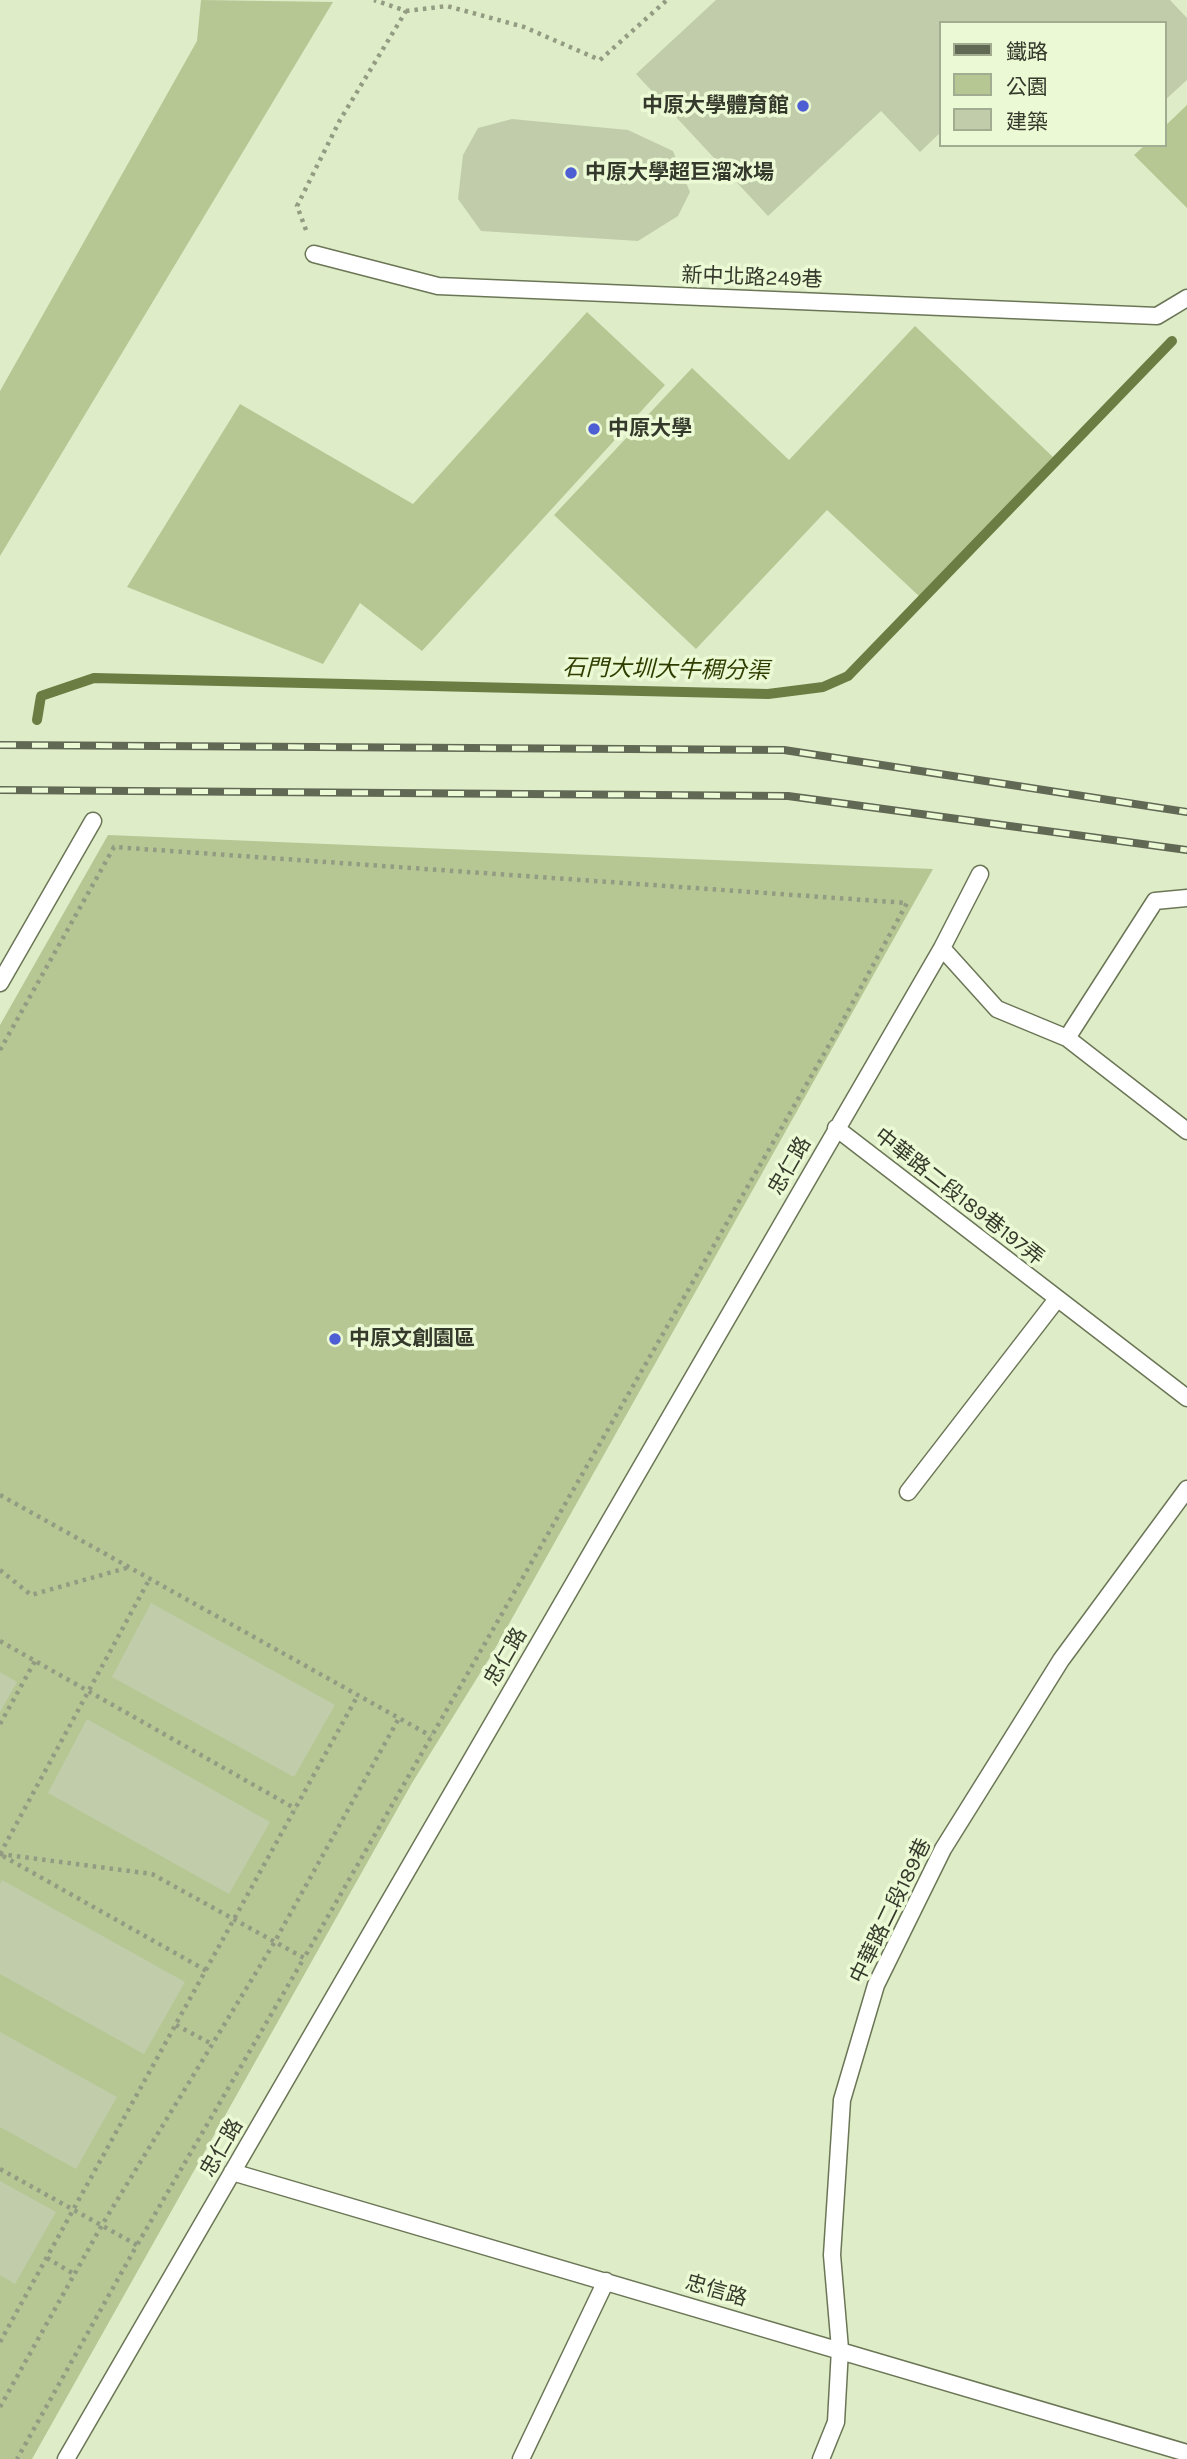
<!DOCTYPE html>
<meta charset="utf-8">
<style>
body{margin:0}
#map{position:relative;width:1187px;height:2459px;overflow:hidden;background:#dfecc8;font-family:Karla,"Noto Sans TC",sans-serif}
canvas{display:block}
.legend{position:absolute;left:939px;top:21px;width:228px;height:126px;box-sizing:border-box;background:#ecf9d5;border:2px solid #a2ac91;margin:0;padding:9px 12px;list-style:none;font-size:21px;color:#34392b}
.legend li{display:flex;align-items:center;gap:14px;height:35px}
.legend b{width:35px;border:2px solid #a2ac91}
</style>
<div id="map">
<canvas width="1187" height="2459"></canvas>
<ul class="legend">
<li><b style="height:9px;background:#616854"></b>鐵路</li>
<li><b style="height:19px;background:#b6c794"></b>公園</li>
<li><b style="height:19px;background:#c1cdaa"></b>建築</li>
</ul>
</div>
<script>
const g = document.querySelector('canvas').getContext('2d');
g.lineJoin = 'round';
function fillPath(path, color) {
  g.fillStyle = color;
  g.fill(path, 'evenodd');
}
function stroke(path, color, width, dash) {
  g.strokeStyle = color;
  g.lineWidth = width;
  g.lineCap = dash ? 'butt' : 'round';
  g.setLineDash(dash || []);
  g.stroke(path);
}
function drawText(font, color, halo, rows, align = 'center') {
  g.font = font + ' Karla,"Noto Sans TC",sans-serif';
  g.lineWidth = 7;
  g.setLineDash([]);
  g.textBaseline = 'middle';
  g.strokeStyle = halo;
  g.fillStyle = color;
  for (const [text, x, y, turn = 0] of rows) {
    g.save();
    g.translate(x, y);
    g.rotate((+turn || 0) * Math.PI / 180);
    g.textAlign = isNaN(turn) ? turn : align;
    if (halo) g.strokeText(text, 0, 0);
    g.fillText(text, 0, 0);
    g.restore();
  }
}
const green = new Path2D(`
 M201,0l132,2 -333,554v-165l197,-350z
 M1187,105v103l-53,-53 11,-10h19v-18z
 M587,312l78,73 -243,266 -62,-48 -37,61 -196,-77 113,-183 173,100z
 M915,326l138,131 -133,140 -93,-87 -131,139 -142,-134 138,-147 97,92z
 M108,835l825,34 -441,785 -80,129 -380,676h-32v-1434z`);
const stream = new Path2D(`
 M37,720l4,-24 53,-18 674,16 55,-7 25,-11 324,-335`);
const building = new Path2D(`
 M716,0h454l17,18v62l-23,21v-78h-224v110l-20,19 -39,-41 -113,105 -132,-142z
 M512,119l116,11 45,21 17,41 -12,24 -40,25 -157,-10 -23,-32 5,-44 15,-27z
 M151,1603l184,102 -41,72 -182,-100z
 M0,1672l17,10 -17,30z
 M87,1719l183,103 -41,72 -181,-101z
 M2,1880l183,102 -41,72 -144,-80v-90z
 M0,2032l117,65 -41,72 -76,-42z
 M0,2181l56,31 -41,72 -15,-9z`);
const path = new Path2D(`
 M406,11l41,-5 77,21 76,33 67,-60
 M306,230l-9,-24 43,-86 66,-109 -32,-11
 M0,1050l114,-203 793,56 -71,130 -532,925
 M0,1495l431,241
 M0,1570l31,25 99,-28
 M0,1641l296,168
 M0,1724l35,-63
 M0,1854l152,20 152,84 -167,287
 M0,1854l150,-276
 M3,1856l204,115
 M176,2025l36,19
 M0,2169l137,76 -120,214
 M47,2258l27,16
 M0,2342l358,-647
 M0,2407l102,-182 172,-282 125,-225`);
const service = new Path2D(`
 M314,254l124,32 719,30 30,-18
 M942,948l55,61 70,29 120,93
 M0,983l93,-162
 M1067,1038l88,-137 32,-3
 M836,1128l351,270
 M908,1492l149,-193
 M232,2172l955,281
 M66,2459l876,-1511 38,-74
 M521,2459l85,-178
 M821,2459l15,-37 4,-73 -8,-94 10,-155 34,-115 67,-136 118,-189 126,-171`);
const rail = new Path2D(`
 M0,745l784,5 403,62
 M0,790l788,6 399,54`);
const markers = [
 [803,106,7,"#4e5ed3"],
 [571,173,7,"#4e5ed3"],
 [594,429,7,"#4e5ed3"],
 [335,1339,7,"#4e5ed3"]
];
const poiNames = [
 ["中原大學體育館",789,106,"right"],
 ["中原大學超巨溜冰場",585,173],
 ["中原大學",608,429],
 ["中原文創園區",349,1339]
];
const streetNames = [
 ["新中北路249巷",752,278,2],
 ["忠仁路",790,1166,-60],
 ["中華路二段189巷197弄",959,1197,38],
 ["忠仁路",506,1657,-60],
 ["中華路二段189巷",891,1911,-64],
 ["忠仁路",222,2148,-60],
 ["忠信路",716,2291,16]
];
const waterNames = [
 ["石門大圳大牛稠分渠",666,670,1]
];
fillPath(green, '#b6c794');
stroke(stream, '#6b7d43', 10);
fillPath(building, '#c1cdaa');
stroke(service, '#6b7656', 19);
stroke(path, '#939c82', 4.5, [3.5, 5]);
stroke(service, '#fff', 16);
stroke(rail, '#616854', 8);
stroke(rail, '#ecf9d5', 5, [16]);
for (const [x, y, r, color] of markers) {
  const dot = new Path2D();
  dot.arc(x, y, r, 0, 2 * Math.PI);
  g.fillStyle = color;
  g.fill(dot);
  stroke(dot, '#ecf9d5', 2.5);
}
drawText('bold 21px', '#34392b', '#ecf9d5', poiNames, 'left');
drawText('21px', '#34392b', '#ecf9d5', streetNames);
drawText('italic 23px', '#2f3d00', '#ecf9d5', waterNames);
</script>
